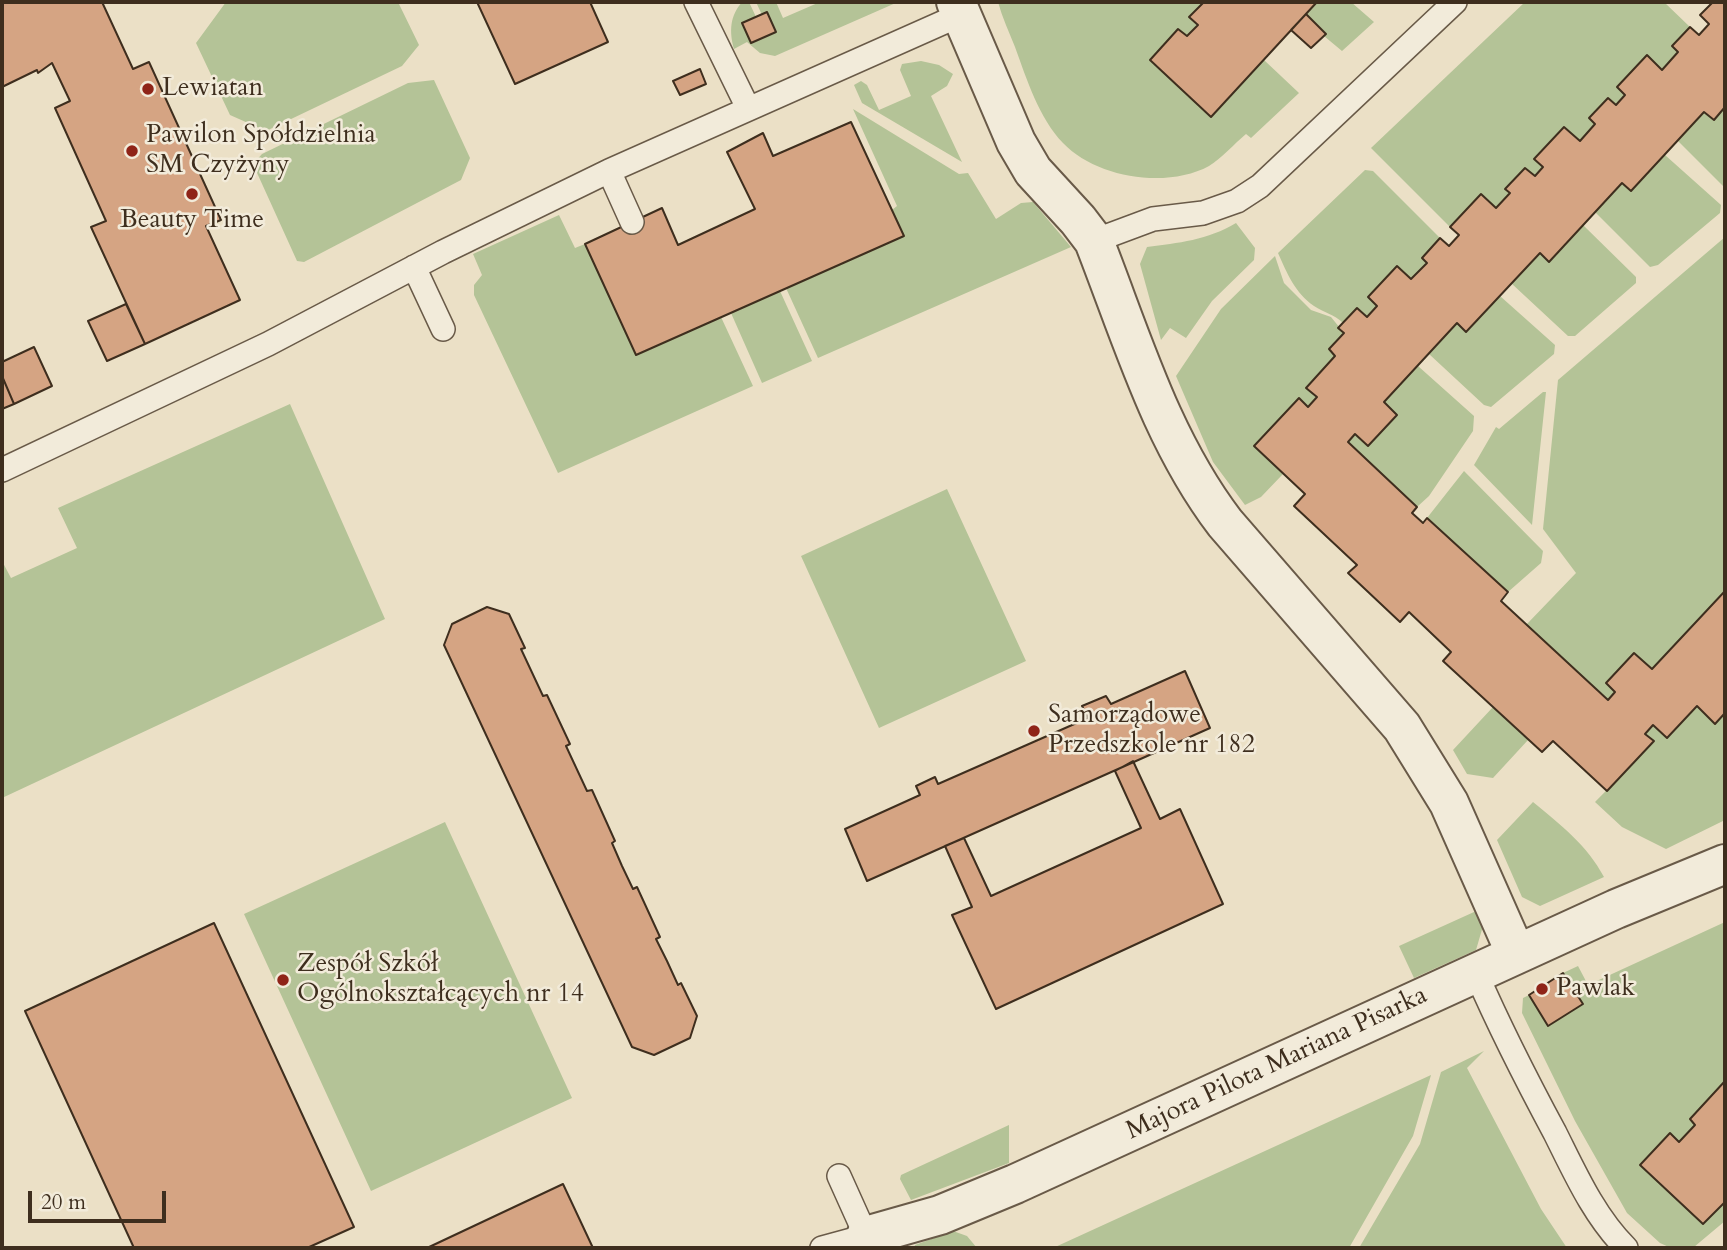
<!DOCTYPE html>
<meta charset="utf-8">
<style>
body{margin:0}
#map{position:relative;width:1727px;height:1250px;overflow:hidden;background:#ebe0c6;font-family:Cardo,serif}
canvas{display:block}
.frame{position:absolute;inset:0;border:4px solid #3e2e1e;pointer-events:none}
.scale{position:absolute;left:28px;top:1191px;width:138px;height:32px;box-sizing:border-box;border:4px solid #3e2e1e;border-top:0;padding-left:9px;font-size:21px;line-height:24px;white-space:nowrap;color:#3e2e1e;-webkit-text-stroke:5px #f2ebda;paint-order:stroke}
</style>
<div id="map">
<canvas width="1727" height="1250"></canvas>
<div class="frame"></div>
<div class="scale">20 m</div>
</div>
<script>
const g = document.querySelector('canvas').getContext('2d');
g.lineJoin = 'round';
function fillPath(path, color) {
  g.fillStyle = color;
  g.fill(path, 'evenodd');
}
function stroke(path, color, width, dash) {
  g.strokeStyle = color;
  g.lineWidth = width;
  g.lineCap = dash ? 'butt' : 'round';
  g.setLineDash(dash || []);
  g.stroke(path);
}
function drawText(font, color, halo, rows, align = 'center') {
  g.font = font + ' Cardo,serif';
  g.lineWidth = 5;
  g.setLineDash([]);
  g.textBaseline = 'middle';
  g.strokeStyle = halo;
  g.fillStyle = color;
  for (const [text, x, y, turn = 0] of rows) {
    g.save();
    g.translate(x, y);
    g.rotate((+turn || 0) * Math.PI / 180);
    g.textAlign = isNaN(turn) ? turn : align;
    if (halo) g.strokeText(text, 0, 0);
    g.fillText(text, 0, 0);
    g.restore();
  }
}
const green = new Path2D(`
 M226,2h172l21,43 -17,21 -136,65 -36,-16 -34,-72z
 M742,2h7l7,15 -13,6 8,19 25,-10 -9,-20 -5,3 -6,-13h20l7,16 37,-16h78l-123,54 -15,-3 -13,-11 -13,7c-5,-18 -4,-33 8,-47z
 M998,2h206l-14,15 8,8 -11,11 -9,-7 -28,31 61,57 53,-57 35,33 -48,45 -5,-4c-12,10 -24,24 -37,32 -42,23 -113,12 -146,-23 -24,-25 -36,-63 -48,-96 -6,-15 -13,-30 -17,-45z
 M1317,2h34l23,20 -32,29 -18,-15 2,-3 -20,-19z
 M1525,2h139l26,25 -17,19 5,6 -16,18 -16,-14 -29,31 8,8 -9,10 -9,-6 -18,19 6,6 -15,17 -17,-14 -29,31 9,9 -8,9 -11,-8 -18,20 4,5 -14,15 -15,-14 -31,33 -79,-79z
 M921,61l18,4 14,9 -6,12 -16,10 31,66 -100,-59 -8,-18 7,-4 6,4 12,25 32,-14 -11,-26 2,-6z
 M434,80l36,78 -9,22 -157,82 -7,-1 -44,-97 9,-10 146,-71z
 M1725,107v81l-47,-47 26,-29 10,8z
 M853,109l106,65 9,-1 28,46 25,-16 12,-1 38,45 -253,111 -32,-70 118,-52 -12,-26 5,-4z
 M1665,155l56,50 -1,8 -62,52 -8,2 -55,-55 27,-29 9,8z
 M1365,170l8,1 67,67 -18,20 5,5 -16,16 -14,-13 -20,40 -10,11 -10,-9 -14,15c-9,-9 -19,-10 -29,-17 -19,-13 -27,-33 -36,-53z
 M559,215l16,33 10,-4 51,110 85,-37 32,69 -195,87 -84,-178v-10l8,-10 -9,-21z
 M1236,223l19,25 -1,12 -42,41 -26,37 -16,-10 -9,12 -21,-76 7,-17c31,-4 61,-7 89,-24z
 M1583,225l53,52v6l-61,53h-7l-57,-53 29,-30 9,9z
 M1725,237v354l-73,78 -18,-16 -28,30 9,9 -7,8 -82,-75 50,-52 -33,-44 15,-149z
 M1275,256l9,27 27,27 20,7 13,16 -15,16 6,7 -29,31 11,10 -9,10 -9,-9 -45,48 29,28 -22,23 -16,8 -32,-43 -37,-86 45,-67z
 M780,291l32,70 -50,22 -31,-70z
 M1500,296l55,49 -1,9 -63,53 -7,-2 -55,-51 28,-31 10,9z
 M1418,366l56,50 -1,15 -44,65 -12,11 -69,-65 7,-8 13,12 29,-31 -13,-13z
 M1543,392h3l-14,133 -58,-60 22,-38 3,2z
 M290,404l95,215 -383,179v-237l9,17 66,-30 -19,-40z
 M1464,471l79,80 -2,12 -33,29 -81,-74z
 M947,489l79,172 -147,67 -78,-172z
 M1697,706l18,17 10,-10v107l-59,29 -44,-22 -27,-25 59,-60 -9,-8 8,-9 14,13z
 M1493,707l35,33 -35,38 -26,-4 -14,-24z
 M1533,802c28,23 54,43 71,75l-64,29 -18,-9 -25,-57z
 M445,822l127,276 -201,93 -127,-277z
 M1474,912l7,2 2,12 -7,24 -62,28 -15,-32z
 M1725,922v159l-35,38 5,6 -16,17 -9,-9 -30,32 63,59 22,-22v19l-31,26 -23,1 -11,-5 -33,-30 -52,-92 -53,-108 1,-15 6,-3 19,31 35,-22 -20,-31 15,-7 10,19z
 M1484,1051l-17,17 74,141 26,39h-208l61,-104 21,-72z
 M1431,1075l-18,61 -64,112h-296z
 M1009,1125v38l-98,37 -11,-21 1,-4z
 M953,1231l14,5 10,12h-63l1,-3z`);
const building = new Path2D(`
 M2,2h100l31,67 16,-7 72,158 -15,6 34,74 -95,44 -54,-117 15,-6 -51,-113 15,-7 -18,-38 -14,10 -1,-3 -35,17z
 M477,2h113l18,40 -93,42z
 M1204,2h113l-106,115 -61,-57 28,-31 9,7 11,-11 -9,-8z
 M1713,2h12v105l-11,13 -10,-8 -73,79 -9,-8 -73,79 -9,-9 -74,79 -9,-9 -73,79 13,13 -29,31 -13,-12 -7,8 69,65 -5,6 11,10 4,-5 81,74 -7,9 107,99 7,-8 -9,-9 28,-30 18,16 73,-78v122l-10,11 -18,-18 -30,32 -14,-13 -8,9 9,7 -47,50 -54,-50 -11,11 -99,-91 8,-9 -42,-40 -9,10 -52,-49 9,-8 -63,-59 11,-12 -51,-48 45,-48 9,9 9,-10 -11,-9 29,-32 -6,-7 15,-16 -6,-5 19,-20 10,9 10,-11 -9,-9 29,-31 14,13 16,-16 -5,-5 18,-20 9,8 10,-11 -9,-8 31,-33 15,14 14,-15 -5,-4 20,-21 10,8 8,-9 -9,-8 30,-32 16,14 15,-17 -6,-6 19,-20 8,7 9,-10 -8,-8 30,-32 15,15 16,-18 -6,-6 18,-19 9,8 10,-11 -9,-9z
 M767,12l9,20 -25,11 -9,-20z
 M1306,14l20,20 -15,14 -20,-18z
 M700,69l6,15 -26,11 -7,-14z
 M851,122l53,114 -268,119 -51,-111 77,-36 16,37 77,-36 -28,-57 36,-19 10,23z
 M126,304l19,40 -38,17 -19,-40z
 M34,347l18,39 -38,18 -12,-28v-14z
 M2,376l12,28 -12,5z
 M487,607l22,7 16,34 -4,1 22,47 4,-1 23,49 -4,2 21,45 5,-1 23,51 -3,2 10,23 11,23 4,-2 23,50 -4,2 11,22 11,24 3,-2 16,33 -7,22 -36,17 -22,-8 -188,-402 8,-21z
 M1185,671l25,57 -343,153 -22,-52 75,-34 -4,-9 19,-9 3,7 150,-66 -6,-12 24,-10 5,8z
 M1133,761l27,58 20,-10 43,95 -227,105 -44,-94 20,-8 -27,-61 19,-8 27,58 150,-68 -26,-57z
 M214,923l140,304 -47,21h-173l-109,-237z
 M1563,973l20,31 -35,22 -19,-31z
 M1725,1081v121l-22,22 -63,-59 30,-32 9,9 16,-17 -5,-6z
 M563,1184l30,64h-166z`);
const service = new Path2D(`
 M696,2l52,106
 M609,171l23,51
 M1094,241l59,-22 50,-6 34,-12 23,-15 195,-184
 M414,267l29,62
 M2,470l266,-126 175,-92 166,-81 351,-156
 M1476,973c24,55 51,108 79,160 20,40 39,83 71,115
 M822,1248l44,-12 -27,-60`);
const minor = new Path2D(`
 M956,2l60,140 17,29 45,49 16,21c38,97 67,198 131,282l177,204 47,76 67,151
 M866,1236l74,-21 75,-31 601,-275 109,-45`);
const markers = [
 [148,89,7,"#8f2418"],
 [132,151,7,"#8f2418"],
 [192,194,7,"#8f2418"],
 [1034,731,7,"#8f2418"],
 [283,980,7,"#8f2418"],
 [1542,989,7,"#8f2418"]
];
const poiNames = [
 ["Lewiatan",162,89],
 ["Pawilon Spółdzielnia",146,136],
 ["SM Czyżyny",146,166],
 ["Beauty Time",192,221,"center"],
 ["Samorządowe",1048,716],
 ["Przedszkole nr 182",1048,746],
 ["Zespół Szkół",297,965],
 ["Ogólnokształcących nr 14",297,995],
 ["Pawlak",1556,989]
];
const streetNames = [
 ["Majora Pilota Mariana Pisarka",1277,1064,-25]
];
fillPath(green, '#b4c397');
fillPath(building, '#d5a483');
stroke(building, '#3e2e1e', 2);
stroke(service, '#695a48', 26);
stroke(minor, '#695a48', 42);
stroke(service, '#f2ebda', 23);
stroke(minor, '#f2ebda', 38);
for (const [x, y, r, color] of markers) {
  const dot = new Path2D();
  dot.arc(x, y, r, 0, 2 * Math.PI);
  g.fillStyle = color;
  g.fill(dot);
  stroke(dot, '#f2ebda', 2.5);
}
drawText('26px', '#3e2e1e', '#f2ebda', poiNames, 'left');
drawText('26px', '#3e2e1e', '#f2ebda', streetNames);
</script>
